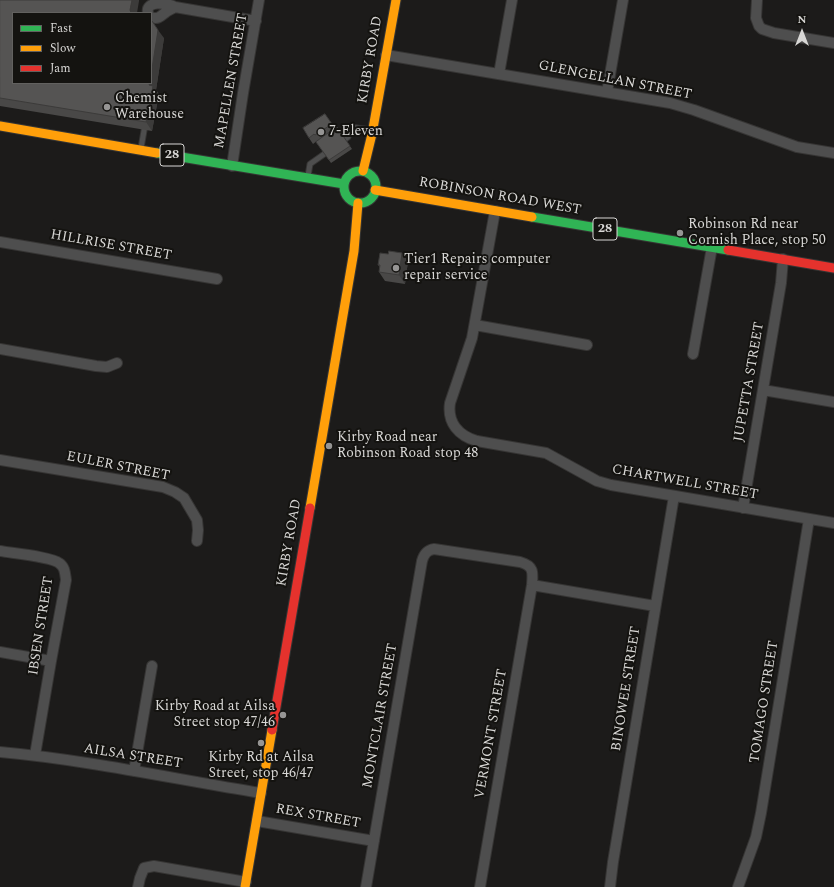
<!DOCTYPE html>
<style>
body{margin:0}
#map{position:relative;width:834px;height:887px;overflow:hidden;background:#1c1b1a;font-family:Spectral,serif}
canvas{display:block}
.legend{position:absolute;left:12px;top:12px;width:140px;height:72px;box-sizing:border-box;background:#141310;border:1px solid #62615f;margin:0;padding:5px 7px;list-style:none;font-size:12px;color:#d8d7d5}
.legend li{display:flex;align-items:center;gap:8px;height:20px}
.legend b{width:20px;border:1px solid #62615f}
.north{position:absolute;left:782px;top:12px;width:40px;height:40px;-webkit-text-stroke:3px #141310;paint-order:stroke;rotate:0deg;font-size:11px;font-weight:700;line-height:16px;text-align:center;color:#d8d7d5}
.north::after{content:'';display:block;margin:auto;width:14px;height:18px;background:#d8d7d5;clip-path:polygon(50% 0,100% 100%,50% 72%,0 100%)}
</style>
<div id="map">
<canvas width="834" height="887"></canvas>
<ul class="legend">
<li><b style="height:5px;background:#30b455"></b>Fast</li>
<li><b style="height:5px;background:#ff9f0a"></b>Slow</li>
<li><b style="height:5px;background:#e5322d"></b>Jam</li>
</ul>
<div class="north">N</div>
</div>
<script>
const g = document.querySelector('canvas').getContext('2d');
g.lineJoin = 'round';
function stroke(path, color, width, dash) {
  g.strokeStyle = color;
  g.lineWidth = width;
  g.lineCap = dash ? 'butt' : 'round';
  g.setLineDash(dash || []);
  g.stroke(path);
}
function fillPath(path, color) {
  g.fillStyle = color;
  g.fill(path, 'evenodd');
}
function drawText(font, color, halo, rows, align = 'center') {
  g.font = font + ' Spectral,serif';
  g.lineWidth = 4;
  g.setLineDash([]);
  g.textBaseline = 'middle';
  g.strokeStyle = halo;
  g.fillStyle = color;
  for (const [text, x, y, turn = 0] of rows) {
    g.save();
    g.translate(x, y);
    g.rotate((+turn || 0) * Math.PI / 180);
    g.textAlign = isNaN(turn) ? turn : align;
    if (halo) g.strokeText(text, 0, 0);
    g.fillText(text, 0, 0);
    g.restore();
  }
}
const lane = new Path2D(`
 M340,143l8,-6 2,-10 21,3
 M141,148l4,-23
 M308,176l2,-12 20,-14`);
const street = new Path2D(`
 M757,0l-1,18 3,8 3,3 12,4 60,10
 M148,13c-3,-13 19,-10 27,-6l81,14
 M151,17c7,3 10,-1 15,-5 3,-2 6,-3 9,-5
 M386,55l284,48 24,7 103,37 37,6
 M499,74l13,-74
 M607,92l16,-92
 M232,166l11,-73 16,-93
 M495,211l-23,127 -22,65c-3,20 9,33 27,38l69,12 51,28 14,4 223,38
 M0,242l217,37
 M475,325l112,20
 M0,349l96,17 11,1 10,-4
 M693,354l19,-107
 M763,390l71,12
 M0,460l163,27 12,5 9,6 13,22 1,10 -1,11
 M743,508l38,-225 2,-24
 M0,551c11,2 52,6 59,12 6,4 6,10 7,17l-15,81 -16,94
 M532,585l123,21
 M0,652l51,9
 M0,752c88,8 174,27 261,41
 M134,771l18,-105
 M257,821l117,20
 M138,887l2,-9 4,-10 10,-2 92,16
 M366,887l56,-326c2,-7 5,-11 12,-12l86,13c14,4 13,10 12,23l-52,302
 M610,887l3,-25 61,-366
 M738,887l18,-50 5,-24 48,-294`);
const fast = new Path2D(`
 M157,153l187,31
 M344 187a16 16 0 1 1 32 0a16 16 0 1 1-32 0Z
 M532,217l196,33`);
const slow = new Path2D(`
 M0,126l157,27
 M363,171l9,-37 24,-134
 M375,190l157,27
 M310,508l44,-257 4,-48
 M245,887l27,-157`);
const jam = new Path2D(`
 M728,250l106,18
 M272,730l38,-222`);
const wall = new Path2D(`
 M0,0l139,1 -126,12 151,25 -8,52 3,4 -7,37 -152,-25z
 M325,114l10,15 2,-2 15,22 -21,14 -15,-21 3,-2h-1l-5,4 -4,-6z
 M408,261l-3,23 -20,-3 -6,-9 1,-5 -2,-2z`);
const shadedWall = new Path2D(`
 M132,0h7v1l-2,12h-6l-1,-3z
 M158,30l6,8 -8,52 3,4 -7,37 -6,-9 3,-37 1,-2h1v-8z
 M402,253l6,8 -3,23 -6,-9z`);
const building = new Path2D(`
 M0,0h132l-2,10 1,3h-118v70h137l-1,2 4,1 -7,36 -146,-24z
 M151,21h1l6,9 -7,45z
 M325,114l7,10 -17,11 -1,-1 -5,4 -6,-10z
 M337,127l13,19 -21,14 -13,-18z
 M389,251l13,2 -3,22 -20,-3 1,-7h-2l2,-12 8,1z`);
const markers = [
 [107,107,4,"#969594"],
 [321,132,4,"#969594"],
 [680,233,4,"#969594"],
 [396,268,4,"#969594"],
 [329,446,4,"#969594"],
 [283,715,4,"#969594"],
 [261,743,4,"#969594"]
];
const shields = [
 [172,155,24],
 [605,229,24]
];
const shieldNames = [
 ["28",172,155],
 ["28",605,229]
];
const streetNames = [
 ["KIRBY ROAD",371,60,-80],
 ["MAPELLEN STREET",232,81,-80],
 ["GLENGELLAN STREET",615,81,11],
 ["ROBINSON ROAD WEST",500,197,10],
 ["HILLRISE STREET",111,246,10],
 ["JUPETTA STREET",750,382,-80],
 ["EULER STREET",118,467,11],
 ["CHARTWELL STREET",685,483,10],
 ["KIRBY ROAD",290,543,-80],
 ["IBSEN STREET",42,626,-81],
 ["BINOWEE STREET",627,689,-81],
 ["TOMAGO STREET",765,702,-81],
 ["MONTCLAIR STREET",381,716,-80],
 ["VERMONT STREET",492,734,-80],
 ["AILSA STREET",133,757,9],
 ["REX STREET",318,817,10]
];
const poiNames = [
 ["Chemist",115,99],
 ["Warehouse",115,115],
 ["7-Eleven",329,132],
 ["Robinson Rd near",688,225],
 ["Cornish Place, stop 50",688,241],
 ["Tier1 Repairs computer",404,260],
 ["repair service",404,276],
 ["Kirby Road near",337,438],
 ["Robinson Road stop 48",337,454],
 ["Kirby Road at Ailsa",275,707,"right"],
 ["Street stop 47/46",275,723,"right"],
 ["Kirby Rd at Ailsa",261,758,"center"],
 ["Street, stop 46/47",261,774,"center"]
];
stroke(lane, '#363534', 7);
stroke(street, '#363534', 12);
stroke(fast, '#363534', 11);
stroke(slow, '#363534', 11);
stroke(jam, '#363534', 11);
stroke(lane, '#4e4e4e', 5);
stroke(street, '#4e4e4e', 10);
stroke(fast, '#30b455', 9);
stroke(slow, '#ff9f0a', 9);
stroke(jam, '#e5322d', 9);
fillPath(wall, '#494847');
fillPath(shadedWall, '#3c3b3a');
fillPath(building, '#555453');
stroke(building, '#3c3b3a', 1);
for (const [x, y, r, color] of markers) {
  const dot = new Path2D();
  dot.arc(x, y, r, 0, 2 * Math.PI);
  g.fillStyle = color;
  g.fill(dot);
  stroke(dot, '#141310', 1.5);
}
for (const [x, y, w] of shields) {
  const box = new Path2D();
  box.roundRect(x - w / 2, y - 11, w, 22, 3);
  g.fillStyle = '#141310';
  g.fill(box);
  stroke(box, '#d8d7d5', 1);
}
drawText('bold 13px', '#d8d7d5', null, shieldNames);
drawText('14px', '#d8d7d5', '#141310', streetNames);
drawText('14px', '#d8d7d5', '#141310', poiNames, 'left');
</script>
